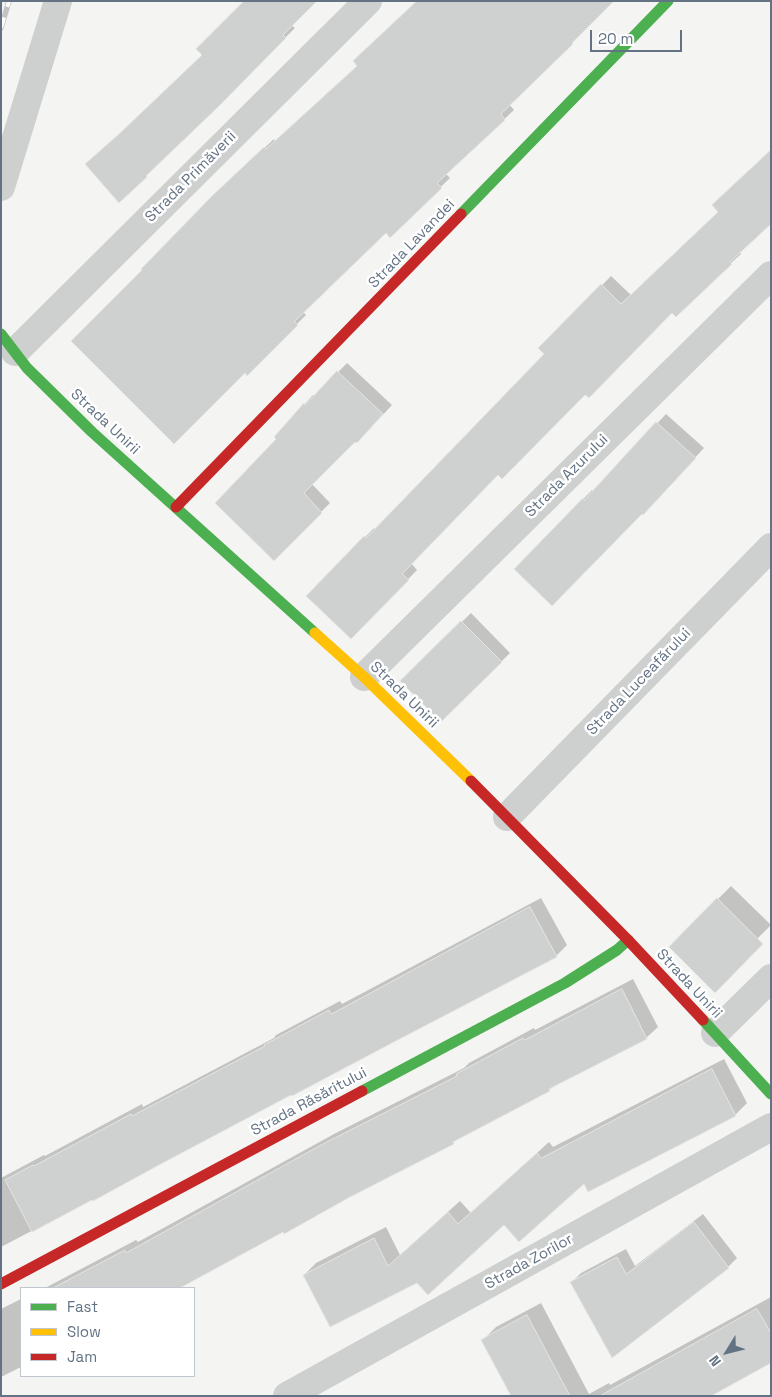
<!DOCTYPE html>
<meta charset="utf-8">
<style>
body{margin:0}
#map{position:relative;width:772px;height:1397px;overflow:hidden;background:#f4f4f2;font-family:"Space Grotesk",sans-serif}
canvas{display:block}
.frame{position:absolute;inset:0;border:2px solid #637384;pointer-events:none}
.legend{position:absolute;left:20px;top:1287px;width:175px;height:90px;box-sizing:border-box;background:#fff;border:1px solid #c1c7ce;margin:0;padding:6px 9px;list-style:none;font-size:15px;color:#637384}
.legend li{display:flex;align-items:center;gap:10px;height:25px}
.legend b{width:25px;border:1px solid #c1c7ce}
.north{position:absolute;left:702px;top:1327px;width:50px;height:50px;-webkit-text-stroke:4px #fff;paint-order:stroke;rotate:234deg;font-size:14px;font-weight:700;line-height:20px;text-align:center;color:#637384}
.north::after{content:'';display:block;margin:auto;width:18px;height:22px;background:#637384;clip-path:polygon(50% 0,100% 100%,50% 72%,0 100%)}
.scale{position:absolute;left:590px;top:30px;width:92px;height:22px;box-sizing:border-box;border:2px solid #637384;border-top:0;padding-left:6px;font-size:15px;line-height:18px;white-space:nowrap;color:#637384;-webkit-text-stroke:4px #fff;paint-order:stroke}
</style>
<div id="map">
<canvas width="772" height="1397"></canvas>
<div class="frame"></div>
<ul class="legend">
<li><b style="height:6px;background:#4caf50"></b>Fast</li>
<li><b style="height:6px;background:#ffc107"></b>Slow</li>
<li><b style="height:6px;background:#c62828"></b>Jam</li>
</ul>
<div class="north">N</div>
<div class="scale">20 m</div>
</div>
<script>
const g = document.querySelector('canvas').getContext('2d');
g.lineJoin = 'round';
function fillPath(path, color) {
  g.fillStyle = color;
  g.fill(path, 'evenodd');
}
function stroke(path, color, width, dash) {
  g.strokeStyle = color;
  g.lineWidth = width;
  g.lineCap = dash ? 'butt' : 'round';
  g.setLineDash(dash || []);
  g.stroke(path);
}
function drawText(font, color, halo, rows, align = 'center') {
  g.font = font + ' "Space Grotesk",sans-serif';
  g.lineWidth = 5;
  g.setLineDash([]);
  g.textBaseline = 'middle';
  g.strokeStyle = halo;
  g.fillStyle = color;
  for (const [text, x, y, turn = 0] of rows) {
    g.save();
    g.translate(x, y);
    g.rotate((+turn || 0) * Math.PI / 180);
    g.textAlign = isNaN(turn) ? turn : align;
    if (halo) g.strokeText(text, 0, 0);
    g.fillText(text, 0, 0);
    g.restore();
  }
}
const shadow = new Path2D(`
 M291,25l4,3 -149,148 -27,25z
 M581,33v1l-9,9 -63,61 5,6 -68,64 4,4 -60,58 -4,-4 -83,80 3,3 -59,59 -103,-104 79,-83 51,-48 1,2z
 M723,195l16,57 2,2 -10,9 -59,48 -174,163 -87,89 6,7 -66,68 -43,-42 66,-68 2,2 170,-176 -6,-6 71,-72 21,20 88,-84z
 M347,363l45,42 -26,28 -11,8 -43,43 18,19 -56,56 3,-120 -2,-2 30,-33 8,-9 2,1z
 M666,414l38,34 -52,56 -137,65 77,-79 1,1z
 M471,613l39,40 -69,68 -39,-40z
 M731,886l40,39 -61,61 -40,-39z
 M541,898l26,47 -11,11 -555,291v-69l43,-23 1,1 97,-52 1,3 131,-69 2,-3 64,-34 2,3z
 M633,979l25,48 -12,11 -92,48 -5,4 -91,48 -5,5 -284,145h-124l91,-48 2,2 196,-108 130,-66 5,-5 65,-35 1,2z
 M724,1059l23,44 -12,12 -150,67 -81,42 -87,57 -113,-6 12,-12 70,-36 14,28 60,-54 11,12 78,-71 4,5z
 M703,1214l34,44 -9,9 -156,15 9,-9 45,-24 9,17z
 M771,1297v65l-62,34h-197l-29,-56 13,-13 45,-24 48,91 20,-11 1,2z
 M21,1299v68l-20,10v-68z`);
const building = new Path2D(`
 M244,1h73l-34,34 3,3 -68,69 -72,69 1,1 -28,26 -34,-39 34,-30 83,-79 -6,-6z
 M417,1h197l-42,42 1,1 -72,70 4,6 -68,63 5,5 -52,50 -4,-5 -92,89 4,3 -51,51 -2,-3 -71,71 -103,-103 71,-71 -1,-1 71,-73 52,-49 2,2 91,-83 -4,-5z
 M771,150v74l-41,38 2,2 -56,53 -4,-4 -83,85 -4,-3 -83,84 -4,-4 -96,99 7,6 -58,59 -45,-43 58,-60 2,2 178,-184 -6,-6 63,-64 20,20 97,-92 -6,-7z
 M337,371l46,43 -26,29 -2,-1 -51,51 18,20 -48,48 -59,-58 61,-64 -2,-2 30,-34 1,2z
 M656,422l40,36 -53,57 -1,-1 -90,92 -38,-37 69,-71 1,2z
 M461,621l41,41 -61,60 -41,-41z
 M717,898l46,46 -48,49 -46,-46z
 M530,907l27,50 -165,86 -100,53 -1,-1 -132,70 -66,36 -1,-1 -60,32 -27,-52 28,-15 1,1 97,-52 1,2 133,-70 -1,-1 65,-35 2,4z
 M622,989l25,50 -98,50 1,2 -97,51 1,2 -104,53 -66,37 -1,-2 -103,56h-127l72,-38 1,3 195,-108 136,-69 -1,-2 67,-36 1,2z
 M712,1069l24,47 -148,76 -4,-8 -65,58 -15,-17 -76,70 -11,-12 -87,44 -27,-52 71,-37 14,28 60,-54 10,12 79,-71 4,5z
 M694,1222l35,46 -117,90 -42,-76 47,-25 9,17z
 M757,1309l14,24v30l-60,33h-111z
 M527,1315l43,81h-59l-30,-56z`);
const street = new Path2D(`
 M1,187l57,-186
 M15,352l353,-351
 M364,677l407,-402
 M507,817l264,-270
 M715,1033l56,-55
 M287,1396l484,-269`);
const fast = new Path2D(`
 M461,214l207,-213
 M1,334l26,34 65,64 223,201
 M703,1020l68,74
 M362,1091l203,-108 52,-33 11,-10`);
const slow = new Path2D(`
 M315,633l49,44 107,104`);
const jam = new Path2D(`
 M176,507l285,-293
 M471,781l157,159 75,80
 M1,1284l361,-193`);
const rail = new Path2D(`
 M1,28l8,-27`);
const streetNames = [
 ["Strada Primăverii",191,177,-45],
 ["Strada Lavandei",412,244,-46],
 ["Strada Unirii",105,422,43],
 ["Strada Azurului",567,476,-45],
 ["Strada Luceafǎrului",639,682,-46],
 ["Strada Unirii",404,695,44],
 ["Strada Unirii",689,984,47],
 ["Strada Răsăritului",309,1102,-28],
 ["Strada Zorilor",529,1262,-29]
];
fillPath(shadow, '#0003');
fillPath(building, '#cfd0d0');
stroke(building, '#e4e4e2', 1);
stroke(street, '#cecfcf', 28);
stroke(fast, '#4caf50', 11);
stroke(slow, '#ffc107', 11);
stroke(jam, '#c62828', 11);
stroke(rail, '#c4c4c5', 5.5);
stroke(rail, '#fff', 4, [11]);
drawText('15px', '#637384', '#fff', streetNames);
</script>
